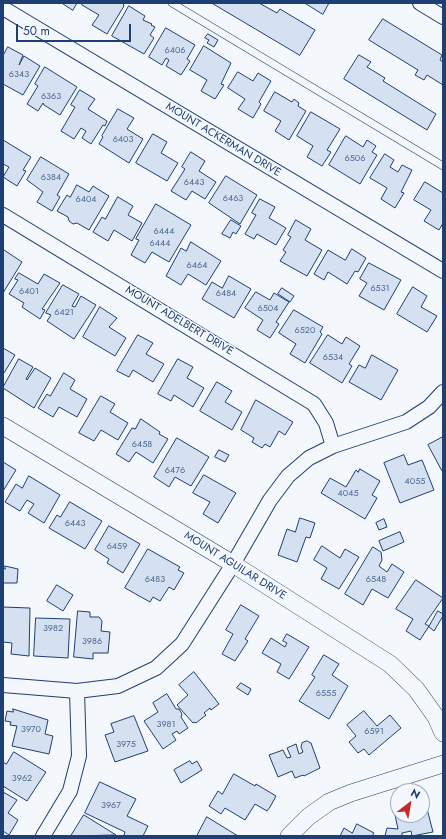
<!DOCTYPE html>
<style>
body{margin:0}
#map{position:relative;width:446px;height:839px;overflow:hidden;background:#f4f7fb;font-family:Jost,sans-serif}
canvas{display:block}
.frame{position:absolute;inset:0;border:4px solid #1d3f73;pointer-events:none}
.north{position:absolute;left:390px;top:783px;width:40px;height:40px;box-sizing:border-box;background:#f4f7fb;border:1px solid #9eadc5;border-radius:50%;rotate:31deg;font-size:11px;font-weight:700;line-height:16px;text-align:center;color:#1d3f73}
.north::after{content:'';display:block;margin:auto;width:14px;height:18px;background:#c62828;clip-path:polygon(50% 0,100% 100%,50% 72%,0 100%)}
.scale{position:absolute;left:16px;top:24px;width:115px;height:18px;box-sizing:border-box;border:2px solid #1d3f73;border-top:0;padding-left:5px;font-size:12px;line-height:14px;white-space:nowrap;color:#1d3f73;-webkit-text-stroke:3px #f4f7fb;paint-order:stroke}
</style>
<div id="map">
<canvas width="446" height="839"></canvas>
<div class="frame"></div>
<div class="north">N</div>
<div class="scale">50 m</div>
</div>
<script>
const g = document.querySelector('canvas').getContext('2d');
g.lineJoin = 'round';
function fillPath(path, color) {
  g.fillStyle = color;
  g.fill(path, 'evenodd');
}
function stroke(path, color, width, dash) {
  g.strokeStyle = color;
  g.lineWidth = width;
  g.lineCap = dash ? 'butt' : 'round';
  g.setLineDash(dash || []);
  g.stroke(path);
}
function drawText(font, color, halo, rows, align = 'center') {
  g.font = font + ' Jost,sans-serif';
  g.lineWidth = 3;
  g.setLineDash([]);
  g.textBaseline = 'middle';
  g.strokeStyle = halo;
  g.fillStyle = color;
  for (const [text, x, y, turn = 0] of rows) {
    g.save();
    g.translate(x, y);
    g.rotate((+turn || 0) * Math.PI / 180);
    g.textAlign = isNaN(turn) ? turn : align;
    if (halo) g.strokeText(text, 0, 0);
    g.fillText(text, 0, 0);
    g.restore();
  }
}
const building = new Path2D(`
 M62,3h15l-4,7z
 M83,3h40l1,3 -17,28 -15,-9 7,-10 -17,-10z
 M212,3h47l18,10 3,-4 35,21 -15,25z
 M305,3h24l-6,11z
 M129,6l16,10 -2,4 9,4 -1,1 4,2 -5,8 4,3 -10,16 -32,-18z
 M383,19l59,36 -2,5 3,2v23l-16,-10 -3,5 -9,-5 3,-5 -49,-30z
 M166,28l29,17 -8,14 3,2 -9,14 -15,-9 3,-6 -3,-2 -4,7 -13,-8z
 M208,34l10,6 -4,7 -7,-4 2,-3 -4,-2z
 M204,46l27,17 -10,21 3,1 -9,14 -14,-8 6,-11 -17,-10z
 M8,47l15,8 -4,10 5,-9 16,10 -17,29 -20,-11v-28z
 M359,55l12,7 -4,5 18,11 -2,3 53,33 -9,16 -83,-51z
 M45,67l32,20 -17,28 -16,-10 -1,-2 -5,8 -11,-7 11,-18 -3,-2z
 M238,72l15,9 5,-8 13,8 -12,21 2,2 -8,14 -15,-9 7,-10 -17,-11z
 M80,90l15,9 -7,10 19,12 -2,5 -2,-1 -12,19 -9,-6 4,-7 -5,-3 -7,11 -13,-8 14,-24 -4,-2z
 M275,92l17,10 2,-3 5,4 -1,3 8,5 -17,29 -14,-9 6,-10 -17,-10z
 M118,109l16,9 -7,11 16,10 -14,24 -30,-19 4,-7 -1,-1z
 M311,112l29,17 -13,21 4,2 -9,14 -15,-9 6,-11 -16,-10z
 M153,134l14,8 -6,11 17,10 -11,18 -31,-18z
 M346,136l17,11 4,-7 9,6 -4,6 5,3 -17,29 -31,-19z
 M3,140l28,17 -8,13 3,1 -9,15 -14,-9 6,-10 -6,-3z
 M191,152l14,9 -6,10 17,11 -11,17 -13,-8 -6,9 -15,-9 14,-22 -3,-2z
 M385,154l9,6 -4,7 8,5 4,-7 10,5 -11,22 3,1 -9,15 -14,-9 6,-11 -17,-10z
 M41,157l28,17 -12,21 3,2 -8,14 -15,-9 6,-10 -16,-12z
 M226,176l31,19 -17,29 -31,-21z
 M425,182l18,11v30l-4,7 -15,-9 7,-11 -17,-10z
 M77,185l12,7 4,-6 16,10 -20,34 -12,-7 -4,1 -4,-3 -1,-4 -11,-6 10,-16 3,2z
 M118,197l15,9 -5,9 14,8 -10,18 -18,-11 -6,11 -15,-9 9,-15 3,2z
 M260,199l15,8 -6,11 17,10 -10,17 -19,-11 -3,5 -9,-5 11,-19 -4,-2z
 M156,204l35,21 -22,37 -17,-10 -7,11 -14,-8 8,-15 -3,-1z
 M231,220l10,6 -5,8 -3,-2 -3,6 -8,-4z
 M296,220l15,9 -6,11 17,10 -15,26 -27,-15 6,-9 -3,-2 8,-13 -3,-2z
 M191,242l30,19 -15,24 -18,-11 -7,11 -15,-9 15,-28 5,3z
 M352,249l14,9 -8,14 -3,-1 -8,13 -19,-12 -4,8 -10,-6 14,-24 17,10z
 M4,250l18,12 -19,31v-41z
 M369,263l32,17 -17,30 -25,-14 8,-13 -7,-4z
 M19,273l19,11 6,-10 16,9 -18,26 3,1 -5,9 -18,-12 2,-4 -15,-9 9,-14 -3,-1z
 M229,276l22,13 -17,29 -32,-19 10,-17 10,6z
 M63,285l16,9 -7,12 3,1 6,-11 15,9 -22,34 -27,-18 4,-6 -5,-2z
 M413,287l14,9 -6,11 16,9 -10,16 -30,-18z
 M282,288l12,8 -4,6 -12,-8z
 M256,292l14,8 4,-7 15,9 -13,20 3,2 -9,14 -13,-8 6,-10 -18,-12z
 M100,307l17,11 -8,9 17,11 -11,18 -32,-19z
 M294,310l29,17 -3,5 2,2 -17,29 -15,-9 6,-10 -17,-11z
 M138,335l15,8 -7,11 18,10 -11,18 -20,-12 -4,7 -12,-6z
 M328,335l14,9 4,-7 14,9 -11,18 3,2 -10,17 -32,-20z
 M3,348l12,7 -11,18 -1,-1z
 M372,355l26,15 -17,30 -32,-18 10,-17 6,3z
 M19,359l14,8 -7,12 1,1 8,-12 16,10 -17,30 -31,-20z
 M178,359l15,8 -6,11 17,10 -11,19 -19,-12 -3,6 -13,-7z
 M64,373l11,7 -5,9 17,10 -10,18 -18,-10 -6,10 -15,-9 9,-14 3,2z
 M217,382l15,9 -7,11 17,10 -10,18 -32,-19z
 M101,396l14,8 -5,8 18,11 -10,17 -17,-10 -7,11 -15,-8z
 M256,400l37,22 -8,13 -6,-4 -9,16 -5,-3 -3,4 -10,-6 2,-4 -13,-8z
 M141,419l19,13 -1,2 9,5 -15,24 -17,-11 -7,10 -13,-8 16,-26 3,1z
 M443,437v34h-1l-14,-26z
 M177,438l32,19 -18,29 -16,-9 -6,10 -15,-10z
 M219,450l10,5 -4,7 -10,-5z
 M404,455l4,10 14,-5 12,30 -34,13 -16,-40z
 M3,462l13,8 -13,21z
 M360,469l20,12 -8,14 5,3 -12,21 -44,-26 9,-15 16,9 10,-17 2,2z
 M204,475l32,18 -18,30 -15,-9 7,-12 -17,-9z
 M29,476l31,19 -16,28 -16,-10 6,-9 -7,-4 -7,11 -15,-9 11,-18 6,4z
 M70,502l32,19 -17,28 -36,-21 8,-13 3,2z
 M300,518l15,5 -5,15 -4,-1 -9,25 -19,-7 9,-26 8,3z
 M384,519l3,8 -8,3 -3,-7z
 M109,526l31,18 -17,29 -16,-10 2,-4 -14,-9z
 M400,532l4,10 -21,9 -4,-10z
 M322,546l18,12 5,-9 14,8 -20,32 -18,-10 6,-11 -13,-8z
 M373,547l8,5 1,8 -3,6 8,6 5,-8 12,8 -16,26 -16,-9 -9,16 -18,-11z
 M148,549l32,18 -2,3 6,3 -10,17 -5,-3 -9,14 -7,-4 -3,5 -25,-14z
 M5,566l13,3 -1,14h-14v-15l2,1z
 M416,580l27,18 -18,26 4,2 -9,14 -14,-9 7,-12 -17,-10z
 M57,585l16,10 -10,16 -16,-10z
 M241,605l18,11 -14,23 3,2 -13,20 -13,-7 11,-20 -7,-4z
 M3,607l27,1 -1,48 -18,-2 1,-11 -9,-1z
 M78,611l12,1v5h9l3,4 -1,10 9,1 -2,21h-15v6l-19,-2z
 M438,611l5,3v2l-9,15 -5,-4z
 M36,618l34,1 -2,39 -34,-2z
 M287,634l22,13 -20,32 -12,-7 4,-8 -19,-11 9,-15 14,9 2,-4 -4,-2z
 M324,655l15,9 -7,11 16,11 -19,33 -30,-18 16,-24 -3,-2z
 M194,672l25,32 -8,6 -1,-2 -6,5 2,2 -10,8 -1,-1 -2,1 -16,-18 11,-10 -9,-10z
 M241,683l10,6 -3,6 -11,-7z
 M167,694l9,15h3l3,5 -1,3 7,11 -9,6 -2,-3 -5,3 4,6 -13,9 -19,-28 14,-9 -5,-9z
 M13,709l35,11 -3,14 8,2 -4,18 -37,-8 5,-20 -7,-1 1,-3 -6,-1 2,-10 6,1z
 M364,711l13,15 13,-11 11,13 -32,27 -5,-6 -6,4 -9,-11 7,-6 -9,-11z
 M134,716l14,35 -33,11 -10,-27 9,-3 -3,-8z
 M307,741l4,2 9,25 -16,8 -1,-1 -8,3 -3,-7 -14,6 -9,-22 14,-5 4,8 4,-1 -4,-9 9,-4 3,10 4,-2 -2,-5 1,-4z
 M14,752l32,20 -19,29 -24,-15v-24l3,2z
 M190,761l2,3 5,-3 5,9 -21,13 -7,-13z
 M234,774l21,12 1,-2 20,12 -6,11 -3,4 -12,-7 -10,16 -20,-12 -4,6 -12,-8 9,-15 4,3z
 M100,782l36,17 -9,17 21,10 -5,10h-17l-2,-1 1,-3 -40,-19z
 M3,792l14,8 -9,13 10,7 -9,15 -6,-4z
 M426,805l7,27 -21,4 -1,-5 -9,2v3h-17l2,-8 11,1 -4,-19 4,-1v6h24v-9z
 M84,815l32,20 -45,1z
 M207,817l31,19h-41z
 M357,824l17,9 -2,3h-32l4,-8 8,5z`);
const service = new Path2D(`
 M172,3l271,163`);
const minor = new Path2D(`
 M420,3l23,14
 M3,8l440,263
 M3,215l311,189 12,19 7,23
 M3,685l74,6 41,-5 38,-18 26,-24 51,-80 37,-64 18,-24 21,-18 24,-12 73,-24 23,-15 14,-15
 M43,836l27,-45 9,-35 -2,-65`);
const tertiary = new Path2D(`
 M3,426l230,138 157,100 26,25 20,28 7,16
 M289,836l19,-19 21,-15 22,-9 92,-29`);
const numberNames = [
 ["6406",175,51],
 ["6343",19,75],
 ["6363",51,97],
 ["6403",123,140],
 ["6506",355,159],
 ["6384",51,178],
 ["6443",194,183],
 ["6463",233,199],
 ["6404",86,200],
 ["6444",164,232],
 ["6444",160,244],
 ["6464",197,266],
 ["6531",380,289],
 ["6401",29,292],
 ["6484",226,294],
 ["6504",268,309],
 ["6421",64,313],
 ["6520",305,331],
 ["6534",333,358],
 ["6458",142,445],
 ["6476",175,471],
 ["4055",415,482],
 ["4045",348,494],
 ["6443",75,524],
 ["6459",117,547],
 ["6483",155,580],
 ["6548",376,580],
 ["3982",53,629],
 ["3986",92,642],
 ["6555",326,694],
 ["3981",166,725],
 ["3970",31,730],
 ["6591",374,732],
 ["3975",126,745],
 ["3962",22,779],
 ["3967",111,806]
];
const streetNames = [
 ["MOUNT ACKERMAN DRIVE",223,140,31],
 ["MOUNT ADELBERT DRIVE",179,321,31],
 ["MOUNT AGUILAR DRIVE",235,566,32]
];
fillPath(building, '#d5e0f0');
stroke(building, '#1d3f73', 1);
stroke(service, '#1d3f73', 8);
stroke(minor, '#1d3f73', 16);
stroke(tertiary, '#1d3f73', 18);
stroke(service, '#f4f7fb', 7);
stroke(minor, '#f4f7fb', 14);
stroke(tertiary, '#f4f7fb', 17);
drawText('9px', '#4b6792', null, numberNames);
drawText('11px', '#1d3f73', '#f4f7fb', streetNames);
</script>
